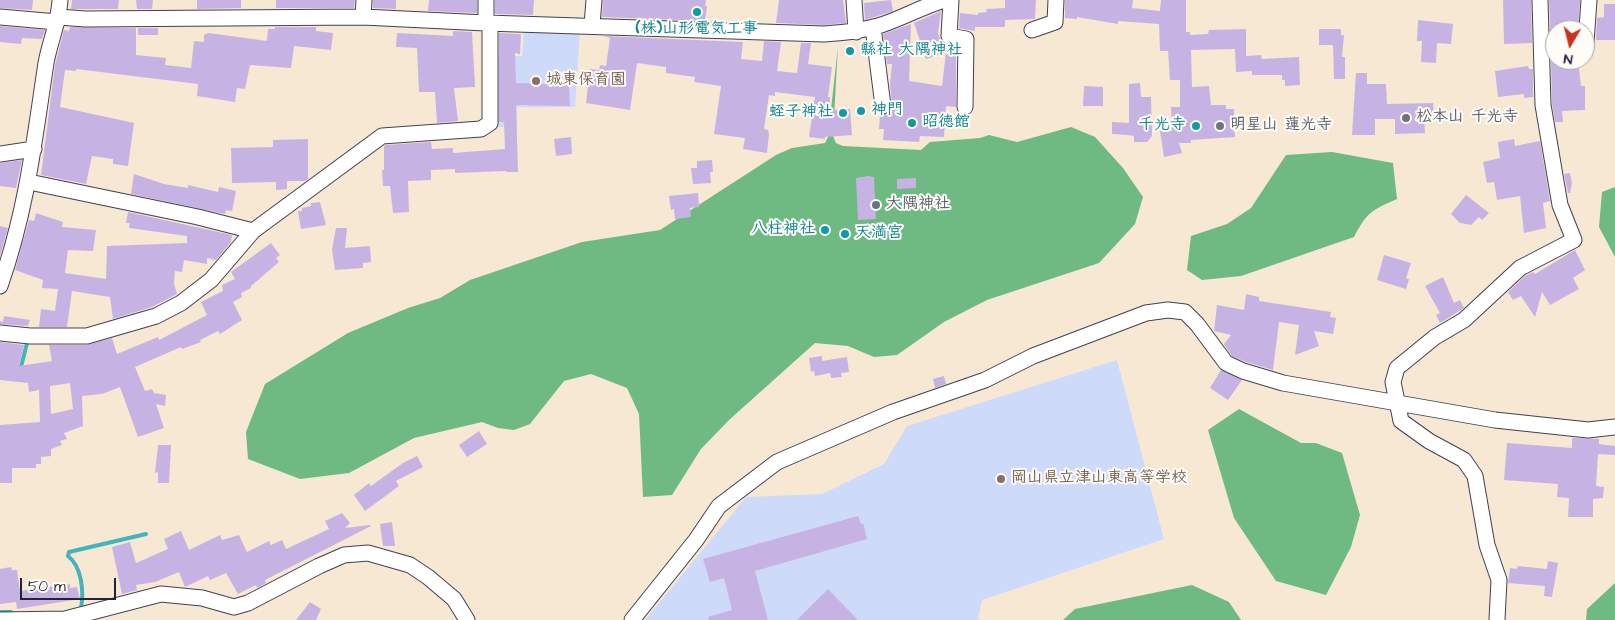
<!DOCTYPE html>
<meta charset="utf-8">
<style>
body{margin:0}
#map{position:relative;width:1615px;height:620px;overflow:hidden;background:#f7e8d4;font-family:"Architects Daughter",sans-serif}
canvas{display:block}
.north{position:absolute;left:1545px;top:20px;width:50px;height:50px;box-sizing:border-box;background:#fdfcf7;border:1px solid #a5a5ac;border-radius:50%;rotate:188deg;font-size:14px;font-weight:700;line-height:20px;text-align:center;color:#22223b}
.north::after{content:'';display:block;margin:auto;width:18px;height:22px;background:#c8321e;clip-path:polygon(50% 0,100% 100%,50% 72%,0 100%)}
.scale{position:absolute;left:20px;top:578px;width:96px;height:22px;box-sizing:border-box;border:2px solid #22223b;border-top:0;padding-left:6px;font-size:15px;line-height:18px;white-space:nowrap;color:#22223b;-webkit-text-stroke:4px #fdfcf7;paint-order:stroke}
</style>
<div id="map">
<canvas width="1615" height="620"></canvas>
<div class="north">N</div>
<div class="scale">50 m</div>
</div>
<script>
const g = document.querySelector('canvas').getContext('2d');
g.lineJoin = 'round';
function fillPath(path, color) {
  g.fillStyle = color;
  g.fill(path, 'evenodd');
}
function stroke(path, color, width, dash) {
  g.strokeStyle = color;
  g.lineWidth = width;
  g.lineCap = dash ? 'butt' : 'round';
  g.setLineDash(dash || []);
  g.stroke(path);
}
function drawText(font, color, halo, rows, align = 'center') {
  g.font = font + ' "Architects Daughter","Klee One",sans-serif';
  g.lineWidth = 4;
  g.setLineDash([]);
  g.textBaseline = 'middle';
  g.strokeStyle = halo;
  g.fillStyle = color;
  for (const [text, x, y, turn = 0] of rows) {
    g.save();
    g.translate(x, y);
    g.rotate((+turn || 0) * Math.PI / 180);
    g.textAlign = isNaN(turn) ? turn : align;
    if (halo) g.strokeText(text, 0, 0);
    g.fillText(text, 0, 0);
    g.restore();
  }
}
const built = new Path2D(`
 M524,27l56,3 -5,77h-58v20h-20l-1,-71h26z
 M1117,360l47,179 -182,61 -4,18 3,2h-336l101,-123 76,-3 62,-30 23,-38z`);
const forest = new Path2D(`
 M838,46l-5,90 3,7 7,3 78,4 9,-8 50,-4 9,-3 28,7 54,-15 24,10 28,31 20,29 -8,27 -36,39 -112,37 -43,22 -47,33 -23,2 -26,-11 -33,-3 -86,77 -28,29 -29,46 -29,2 -4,-83 -12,-26 -36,-14 -27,7 -34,43 -16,6 -16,-2 -16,-6 -68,16 -65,35 -49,6 -52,-20 -2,-27 19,-48 83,-51 60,-25 32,-10 30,-18 112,-38 78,-12 116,-75 16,-7 33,-5 3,-6z
 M1332,152l61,11 4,36c-25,11 -30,13 -43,38l-113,39 -39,4 -15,-10 4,-34 36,-12 24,-16 35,-53z
 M1615,187v70l-16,-30 3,-35z
 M1239,409l62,34h15l26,10 18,62 -9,32 -25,48 -50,-14 -42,-63 -26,-88z
 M1615,583v37h-29l1,-11z
 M1192,585l37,17 12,18h-178l12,-11z`);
const water = new Path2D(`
 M908,193l7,4 -15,15 -4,-6 6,-10z`);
const stream = new Path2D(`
 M20,371l8,-32
 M81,608c3,-16 1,-41 -13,-52l1,-4 77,-18
 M0,612h11`);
const building = new Path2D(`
 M0,0h33l-1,10 -32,-2z
 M72,0h47l-1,9h-47z
 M136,0h17l-1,9h-15z
 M197,0h44v8l-44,1z
 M276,0h79l-1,8h-78z
 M373,0h23v9l-23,-1z
 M429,0h48v13l-49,-2z
 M495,0h39l-1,15 -38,-1z
 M603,0h103l-1,6h2l-2,15 -103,-4z
 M779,0h64l3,23 -22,2 -48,-2z
 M891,0l2,11 -28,9 -1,-17z
 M1005,0h31l-1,19 -30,1v7h-30v4l-16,-3 1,-15 18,2v-2l9,-1 -1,-3 19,-1z
 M1065,0h68l-1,8 28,3 1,-11h25v32h4v3l18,-1 1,-4 37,-1v27l15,-1 1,4 37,-2 1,28 -15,1v-6h-3v-5h-30v-4l-16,1 -1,-23 -44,1 1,37 17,-1 2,19h15v4h8l1,28 -44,3v3h-12l3,10 -18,4 -4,-26h12l-1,-24h9v-27h-10l-2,-29h-8l-1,-27 -41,-3v3l-41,-7v2l-12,-1z
 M1503,0h28l1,43 -28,1z
 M1549,0h31l-2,30h-23v12h-4z
 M1604,4h11v36h-19l1,-22 7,-1z
 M941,11l-3,22 7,20 -19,6 -12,-36z
 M1418,20l35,4 -2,20 -14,-1 -1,20 -15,-1 1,-21h-5z
 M911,24l-2,57 33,5 4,-34 10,1v54l-10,-1 -2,31 -24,-1 -1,6 -36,-2 1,-11h-5l1,-14 8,-1 4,-9 -2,-21 2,-20h-5l-4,-30z
 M0,26l45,4 -3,9 -20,-1 -1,6 -21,-2z
 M70,27l66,1v27l30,3 -1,7 26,3 3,-27 10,1v-7l5,-2 58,8 1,-12h7v-2h41v4l17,2 -2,17 -37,-4 -3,22 -41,-3 -5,24 -8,-1 -2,14 -38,-6 1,-12 -122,-15v2l-11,-1 -5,37 74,16 -6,43 -15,-2v-5l-21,-3 -6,28 -45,-9 14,-110 9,-35 5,1z
 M138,28h20v7h-20z
 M1319,29h22v6h3l-2,22h3v22h-11l-1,-34h-14z
 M453,31l19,1 3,55 -21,1 4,33 -21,2 -2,-31h-16l-2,-44 -21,-1 1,-14 56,3z
 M499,33l22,1 -1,20 -5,-1 1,30 53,2 1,21 -54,-1 2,67h-12v-1l-51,2v-4l-24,1v10l-23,1 1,31 -16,1 -3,-27h-7l-1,-16h2v-23l1,-2 46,-3 1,7 21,-1v5l52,-4 -1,-27h-5z
 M603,36l140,6 -2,17 21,2 2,-20 17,1 -4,29 20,2 4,-30h10l-3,21 24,3 -4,30h2l-1,13 21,-1 2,26 -27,2v2l-16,-2 6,-40 -40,-5v4l-6,-1 -5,34 4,1 1,4 -2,19 -24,-4 2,-11 -31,-4 7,-48 -27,-4 1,-5 -29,-4v-6l-29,-4 -7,47 -44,-7 4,-34 9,1 1,-5 6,1 4,-28z
 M1551,60h27l3,26h4v24l-23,1 1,11h-8l-3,-18z
 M1528,66l1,3h4v28l-9,1v-4l-26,3 -3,-26z
 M1356,73h11v11h19l1,20 46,-1 1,13h-10l1,17 -30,1v-15h-20v16h-23z
 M1140,83l1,14h10l1,39 -5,6h-13v-6l-6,-1 -16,-1v-12l17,1v-39z
 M1084,86l19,1v19h-20z
 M571,137l1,17 -16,2 -2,-17z
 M308,139v40l-3,2h-18v8l-11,1v-8l-44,1 -1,-35 42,-1v-7z
 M1514,139l1,7 25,-5 10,60 -7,2 3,25 -22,5 -4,-37 -23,4 -3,-18 -7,1 -4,-21 17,-4 -2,-16z
 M22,160l-6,28 -16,-2v-23z
 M712,160l1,12h-3l1,11 -18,1 -2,-16h6v-7z
 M1570,173l2,10 -2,10h-2l-4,-19z
 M134,174l30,10 24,4v-3l30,7 1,-5 17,4 -4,20 -6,-1 -1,4 -94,-20z
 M868,176l6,1 2,42 -18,1 -2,-42z
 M916,178v10l-19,1v-10z
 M698,193l1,14 -9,1 1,9 -16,2 -1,-10 -3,1 -2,-14z
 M1466,195l23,18 -7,7 -3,-3 -8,8 -11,-2 -9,-9z
 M320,202l6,23 -25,4 -3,-18h4v-3l9,-2v-3z
 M128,212l104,23 -1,7 -15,18 -9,-2v6l-23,-4 -2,12 -7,-1 -1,13 3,10 -25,13 -39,12 -3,-22 -38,-6 -5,36h-28l2,-18 14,2 3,-22 -16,-1 1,-8 -28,-10 14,-50 5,1 2,-8 27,9 -1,5 34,3 -3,21 -25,-1 -3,23 41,6 1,-33 80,-3v-7l-58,-8 1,-5h-4z
 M0,226l8,2 -8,28z
 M336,228h11l-2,20 25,-2 1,16 -8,1v5l-28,2 -3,-20z
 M271,243l9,12 -4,3 3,4 -28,24v2l-10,5 1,4 -9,5 9,18 -22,14 -2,-3 -18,9 1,2 -19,7 -1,-2 -46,20 10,24 7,-2 2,4 12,2 -1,11 -9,-2 8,24 -26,9 -18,-50 -18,7 -20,2 1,30 -19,7 3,6 -7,2 2,4 -11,4v7l-10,1v7h-5v4h-24v15h-12v-58l40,-3 -1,-32 -10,2 -1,-9 -28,-3v-38l24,3 -5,21 33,-5 -3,-16h38l25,-7 5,16 41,-17 1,3 48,-25 -6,-13 22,-11 -1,-6 13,-6 -4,-7zM70,383l3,26 -22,5 -1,-28z
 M1575,250l10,20 -12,8 6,11 -29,16 -8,-13 -7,25 -14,-21 -8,4 -5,-8 17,-16 8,-4 2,2z
 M1384,255l27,8 -5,15 3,1 -3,10 -29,-9z
 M1443,277l11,26 6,-3 4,8 -24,15 -4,-8 4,-2 -15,-27z
 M1246,294l13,3v4l72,11 -1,5 6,1 -3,16 -19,-3 5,15 -24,9 4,-30 -20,-3 -6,48 -27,-8 -14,-6 -8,-12 7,-9 -17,-4 3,-26 27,5z
 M4,316l26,4 -2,6 -28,-2v-3l3,1z
 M822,356v5l25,-4 2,15 -8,1 1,4 -11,1 -1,-5 -15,3 -1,-5 -3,1 -2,-14z
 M1221,370l21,10 -14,20 -18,-12z
 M944,376l2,8 -11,4 -2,-9z
 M479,431l8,13 -20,13 -8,-12z
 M1572,438l27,1v5l16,2v9l-17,-1 -2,32 8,1 -1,11 -10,1v18h-25l1,-19 -12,-1 1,-13 -54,-4 3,-37 65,5z
 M158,445h13l-2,38h-11v-11l-3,1z
 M417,456l6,11 -27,14 3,5 -34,25 -11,-16 15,-12 2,3 32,-23z
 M342,513l8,10 -5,5 25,-3 1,1 -106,54 1,3 -9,5 -1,-3 -18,9 -12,-21 -16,7 -2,-4 -23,11 -6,-15 -24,10 -19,3 1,5 -15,4 -10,-47 18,-5 6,21 32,-14 -4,-10 17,-8 8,19 31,-15 2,5 17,-5 8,17 22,-11 2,4 11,-5 4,9 43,-20 -4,-8z
 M858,516l3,8 2,-1 4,16 -112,32 13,49h-59l-1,-3 24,-7 -8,-32 -14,4 -7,-23z
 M392,522l3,24h-12l-3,-22z
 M1548,561l10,2 -6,34 -8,-1 1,-10 -37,-3 2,-15 7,1 1,-3 29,3z
 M11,567l1,3h5l3,21 50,-7v4l7,-1 3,12 -63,10 -1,-7 -16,2v-35z
 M828,589l30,31h-61z
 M310,602l11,7 -5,11h-20z`);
const minor = new Path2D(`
 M854,0l2,32
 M951,0l-2,36 17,3 -1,68
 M0,17l57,5
 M59,17l26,2 278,-2 123,6 338,11c18,-1 36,-3 54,-8 23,-7 43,-19 66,-26
 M363,17l1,-17
 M486,23v-23
 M592,25l2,-25
 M873,27l10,79
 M1032,30l23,-8 1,-22
 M1586,43l3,-43
 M0,154l34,-5
 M29,182l169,35 55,14 129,-95 99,-7 9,-6v-100
 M0,286c27,-77 34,-144 46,-223 4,-22 13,-41 14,-63
 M0,333l30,3h57l69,-20 25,-13 30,-23 42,-49
 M0,620l65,-1 96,-25 41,4 32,9 14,-4 71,-37 25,-11 24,-2 42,12 18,12 26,22 13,21
 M632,620l64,-80 23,-34 58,-44 116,-50 92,-32 48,-24 113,-43 22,-3 17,2 12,12 29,39 17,8 40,12 212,37 93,10 27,-3
 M1497,620l2,-40 -12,-35 -12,-69 -11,-16 -35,-19 -28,-20 -8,-39 4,-14 38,-31 29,-17 56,-52 54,-28 -14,-35 -17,-100 -3,-105`);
const markers = [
 [697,12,5,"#0f9aa8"],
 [850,51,5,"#0f9aa8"],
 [536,81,5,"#8d6e63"],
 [861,111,5,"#0f9aa8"],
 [843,113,5,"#0f9aa8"],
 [1406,118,5,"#6b7280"],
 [912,123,5,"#0f9aa8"],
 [1196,126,5,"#0f9aa8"],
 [1220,126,5,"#6b7280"],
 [876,205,5,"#6b7280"],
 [825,230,5,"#0f9aa8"],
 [845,234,5,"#0f9aa8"],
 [1001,479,5,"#8d6e63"]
];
const cultureNames = [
 ["(株)山形電気工事",697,30,"center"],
 ["縣社 大隅神社",860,51],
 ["神門",871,111],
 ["蛭子神社",833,113,"right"],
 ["昭徳館",922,123],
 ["千光寺",1186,126,"right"],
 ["八柱神社",815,230,"right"],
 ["天満宮",855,234]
];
const educationNames = [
 ["城東保育園",546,81],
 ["岡山県立津山東高等学校",1011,479]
];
const worshipNames = [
 ["松本山 千光寺",1416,118],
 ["明星山 蓮光寺",1230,126],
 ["大隅神社",886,205]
];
fillPath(built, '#cedafa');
fillPath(forest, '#6eba82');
fillPath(water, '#44b4bb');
stroke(stream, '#44b4bb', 4);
fillPath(building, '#c7b3e3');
stroke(minor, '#424052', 17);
stroke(minor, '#fff', 15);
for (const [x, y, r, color] of markers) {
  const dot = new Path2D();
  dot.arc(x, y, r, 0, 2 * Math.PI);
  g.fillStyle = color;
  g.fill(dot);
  stroke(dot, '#fdfcf7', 2);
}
drawText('bold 16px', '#0d838f', '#fdfcf7', cultureNames, 'left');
drawText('bold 16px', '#785e54', '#fdfcf7', educationNames, 'left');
drawText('bold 16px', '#5b616d', '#fdfcf7', worshipNames, 'left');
</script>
